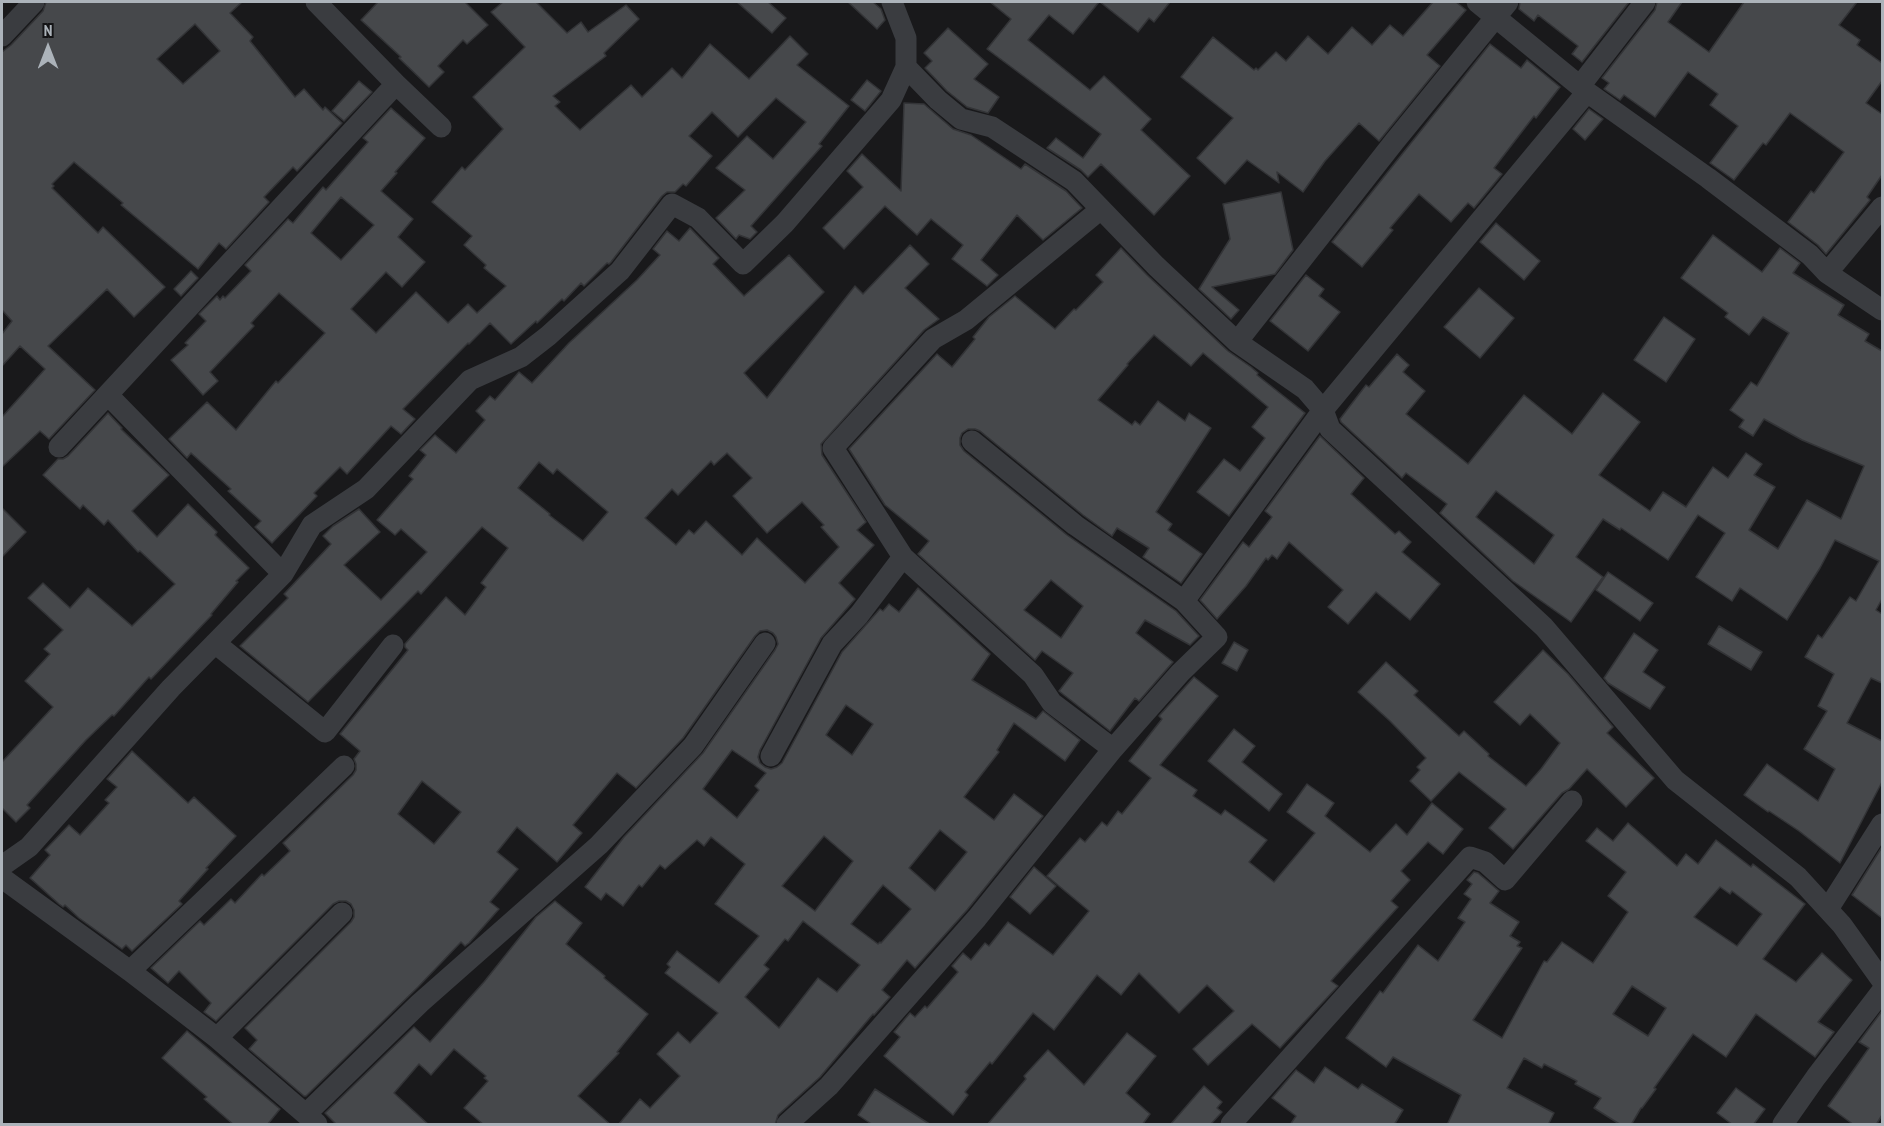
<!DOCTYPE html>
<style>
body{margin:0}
#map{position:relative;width:1884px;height:1126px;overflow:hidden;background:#19191b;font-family:"PT Sans Narrow",sans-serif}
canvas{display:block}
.frame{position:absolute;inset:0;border:3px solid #acb3ba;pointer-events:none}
.north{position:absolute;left:18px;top:18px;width:60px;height:60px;-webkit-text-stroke:4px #141416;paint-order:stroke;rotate:0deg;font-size:16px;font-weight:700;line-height:24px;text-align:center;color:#acb3ba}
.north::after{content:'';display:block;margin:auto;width:21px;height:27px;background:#acb3ba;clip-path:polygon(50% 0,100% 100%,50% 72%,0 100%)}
</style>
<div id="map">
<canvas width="1884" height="1126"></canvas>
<div class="frame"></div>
<div class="north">N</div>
</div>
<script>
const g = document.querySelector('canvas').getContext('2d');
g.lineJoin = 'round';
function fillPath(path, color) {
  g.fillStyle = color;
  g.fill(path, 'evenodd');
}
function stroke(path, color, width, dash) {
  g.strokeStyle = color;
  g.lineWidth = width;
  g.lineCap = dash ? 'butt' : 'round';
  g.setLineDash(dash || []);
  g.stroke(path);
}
const building = new Path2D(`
 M46,2h196l-12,11 23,24 -3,4 45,56 9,-8 19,21 2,-3 17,16 -45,48 -4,-4 -29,30 5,5 -43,47 -7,-6 -21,26 -77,-64 2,-2 -49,-41 -22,22 2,2 -2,2 46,45 5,-6 62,60 -31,30 -27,-28 -59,57 47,44 -46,49 -9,-8 -38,36v-50l43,-48 -25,-23 -18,20v-32l10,-13 -10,-11v-258l9,-7 32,-34zM195,24l25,27 -37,33 -26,-25z
 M378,2h87l23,23 -21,19 -4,-4 -25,26 6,6 -15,15 -30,-29 2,-1 -40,-37z
 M503,2h33l31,31 14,-11 7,10 38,-27 13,14 -35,34 2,3 -53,40 7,6 -5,4 25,24 51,-45 11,12 30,-29 10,10 28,-34 39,35 41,-43 18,18 -11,11 52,41 -30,38 3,2 -71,80 6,6 -7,7 -11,-4 -3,4 -20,-21 29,-28 -29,-22 31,-32 26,23 33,-37 -30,-24 -38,39 -26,-25 -23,24 23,20 -26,30 -3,-2 -8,8h-8l-5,4 -51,66 -2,2 -2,-1 -23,23 -3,-3 -17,18 -2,-2 -25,24 -1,-2 -25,23 -21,-21 -21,21 -1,-1 -65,66 12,10 -14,15 -10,-8 -44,48 -7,-7 -26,26 3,3 -45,47 -17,-16 6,-6 -33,-30 3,-2 -40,-36 -4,5 -18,-19 38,-37 29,28 40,-49 2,2 47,-50 -46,-40 -28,30 3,3 -44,46 8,9 -15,14 -32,-35 17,-15 -3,-2 21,-22 -7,-7 18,-18 3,4 3,-4 2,2 26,-27 -6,-6 43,-46 5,4 30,-36 3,3 42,-48 -5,-4 28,-30 34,30 -30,34 2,1 -16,18 32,28 -15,18 27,25 -23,25 -16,-15 -35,37 25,24 40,-41 32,31 20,-19 9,9 29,-27 -22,-18 2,-3 -22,-20 8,-9 -40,-34 30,-35 3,3 38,-41 -30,-32 52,-50 -34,-35zM341,197l33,28 -33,35 -30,-27z
 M737,2h31l18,16 -14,15z
 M848,2h25l8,7 4,11 -8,9z
 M990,2h109l-26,32 -24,-19 -21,25 62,50 14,-14 47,43 -10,11 49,46 -36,39 -53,-51 -13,13 -7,-7 -34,-22 9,-10 27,20 18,-24 -114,-85 24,-30z
 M1100,2h70l-16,20 -5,-4 -11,14z
 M1433,2h23l10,8 -39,45 13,11 -61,75 -20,-18 -34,38 -22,31 -26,-20 2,11 -32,-23 -22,24 -28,-26 36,-40 -52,-41 32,-40 41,33 2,-2 2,2 18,-18 10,9 22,-25 20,18 24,-27 20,18 18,-20 13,11z
 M1520,2h109l-47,60 -10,-8 6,-8 -40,-31 -4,6 -15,-12z
 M1657,2h25l-14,20 41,30 35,-50h113l-18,23 21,15 -3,5 25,18v18l-16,22 16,11v61l-15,22 3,3 -44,54 -8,-9 -30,-23 23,-31 3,2 30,-41 -54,-39 -24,32 -3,-2 -29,37 -24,-17 28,-37 -28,-21 8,-11 -30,-22 -33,45 -31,-22 -4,5 -16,-11 5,-6 -7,-5 53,-68z
 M948,28l40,36 -14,15 25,18 -11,16 -21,-6 -20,-16 -22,-23 7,-7 -8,-8z
 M1490,44l31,24 6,-8 33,27 -24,31 -2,-2 -40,52 8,6 -28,34 -6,-5 -17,19 -32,-28 -29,34 3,2 -31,37 -30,-25z
 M867,80l14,11 -16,20 -14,-11z
 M359,81l13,11 -28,29 -12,-10z
 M904,103l20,1 29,25 18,6 50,34 4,-5 41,27 16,17 -39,32 -26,-25 -36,45 17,15 -11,11 -35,-27 11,-14 -32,-26 -14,16 -32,-29 -41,43 -21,-21 40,-41 -16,-16 15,-17 39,37z
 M1589,109l14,10 -18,21 -12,-11z
 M1281,192l12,58 -18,24 -63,13 27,23 -8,9 -32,-30 31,-50 -7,-35z
 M1496,223l44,38 -16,19 -44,-38z
 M690,228l29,30 -6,6 31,32 45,-41 35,37 -80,81 23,25 88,-112 8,8 47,-49 19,19 -24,24 34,31 -15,11 -103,114 1,11 44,67 -9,8 17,15 -35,38 16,16 -34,39 -61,112 -2,7 2,6 5,4 6,2 6,-2 5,-4 60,-111 38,-43 3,2 6,-7 10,8 19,-24 72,66 -18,26 64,39 7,-8 37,29 -15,21 -51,-38 -17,27 2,2 -35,45 30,23 20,-26 29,22 -76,94 -52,58 -8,-8 -25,30 8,7 -16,18 -1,-1 -53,63 -42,38 -3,10h-157l22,-26 10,9 30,-32 -23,-22 21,-22 12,11 28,-30 -53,-40 5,-6 -3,-3 10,-13 42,32 40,-47 -44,-32 30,-40 -34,-27 -7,9 -7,-6 -32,29 -5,-4 -18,22 -3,-2 -16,21 -17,-13 -5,7 -16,-13 39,-50 79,-84 72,-103 3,-6 -2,-7 -3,-4 -6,-3 -7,1 -5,5 -72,102 -47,50 -19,-15 -44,52 9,8 -25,29 -40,-35 -20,25 21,17 -28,33 9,7 -30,34 -4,3 -4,-4 -43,45 -112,109h-2l-55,-47 8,-9 -12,-12 106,-106 3,-5v-7l-3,-6 -5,-3h-7l-6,3 -117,117 -12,-9 7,-9 -32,-32 -11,12 -17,-15 49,-47 4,4 27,-26 4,4 27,-29 2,2 26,-25 -7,-8 70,-68 3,-5v-6l-2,-5 6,-8 -20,-17 68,-84 -3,-3v-3l41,-47 19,18 21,-28 -5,-4 27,-35 -26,-21 -61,67 -3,-3 -110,111 -68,-56 48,-48 -4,-4 47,-50 -8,-8 10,-10 26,-17 21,23 -36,33 37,35 46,-48 -26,-23 -6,6 -18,-15 36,-41 -4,-3 17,-21 -6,-5 15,-15 21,18 29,-33 -9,-9 14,-15 5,4 24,-28 13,11 37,-40 68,-63 23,-25 -7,-6 14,-18 12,10zM727,453l25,25 -19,18 34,37 35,-31 22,23 -3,2 18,20 -34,36 -48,-45 -15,17 -36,-34 -12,13 -5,-4 -13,15 -31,-27 27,-29 6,6 33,-34 3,4zM539,462l14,12 4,-5 51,43 -25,29 -34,-26 1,-1 -32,-26zM846,705l27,19 -21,31 -26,-20zM732,750l34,23 -11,13 4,4 -22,28 -34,-29zM422,781l39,31 -27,32 -36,-30zM940,830l27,22 -32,39 -26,-23zM824,836l29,25 -38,50 -33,-25zM883,885l28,24 -30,34 -1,-1 -2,2 -27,-20zM803,921l57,44 -23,27 -19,-14 -39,50 -34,-31 24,-28 -5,-4 21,-26 3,2z
 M1713,235l49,37 18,-24 20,15 -7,10 51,32 -6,10 31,19 -4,7 17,10v248l-6,11 6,4v69l-11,-5 -24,45 35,18v41l-42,81 -41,-32 -30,-20 -1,1 -24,-17 23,-31 51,37 17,-32 -31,-20 23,-38 -9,-5 16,-32 -29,-17 13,-22 4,3 28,-41 6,4 23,-40 -44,-21 -15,28 -33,52 -47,-32 -8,13 -36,-24 29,-44 -27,-18 -30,45 -47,-32 -1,2 -17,-11 -27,38 27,20 -32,45 -58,-41 -73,-68 7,-9 -41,-31 -4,5 -61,-56 -1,-3 26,-34 3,2 28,-33 12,11 -6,7 22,19 -19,23 62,50 56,-69 48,39 31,-41 37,29 -41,53 51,36 13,-19 23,15 27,-40 15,11 18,-25 16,11 -8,11 21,12 -26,43 29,19 29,-49 34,19 23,-53 -62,-26 -38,-21 -11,17 -14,-9 5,-7 -14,-10 21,-28 6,4 32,-53 -26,-16 -14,18 -24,-18 3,-4 -47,-35zM1496,491l58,44 -20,29 -58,-47z
 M1121,248l26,27 81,76 23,16 7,6 -1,2 48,38 -76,103 -32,-24 27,-33 16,12 25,-33 -13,-11 16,-20 -65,-54 -12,13 -37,-31 -27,29 1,1 -30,35 34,25 3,-4 5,4 18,-24 27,20 4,-8 22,15 -55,84 16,12 -4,6 34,24 -21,29 -38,-26 6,-9 -32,-20 -5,8 -29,-21 -103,-84 -5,-2h-7l-6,4 -2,5v7l4,6 103,84 109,76 23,25 -9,9 -45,-25 -9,13 37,29 -34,39 -4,-3 -25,33 -51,-40 14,-18 -31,-22 -7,9 -117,-106 11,-13 -44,-36 -36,-56 88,-95 15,13 23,-28 -2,-2 16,-20 26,-21 40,33 19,-20 2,1 27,-28 -7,-7zM1051,580l32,26 -22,32 -37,-28z
 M191,271l7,7 -17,18 -7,-7z
 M1306,275l18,14 -5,7 21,16 -32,39 -38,-30z
 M1479,288l35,30 -34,40 -36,-31z
 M1664,317l31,22 -29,43 -32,-22z
 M108,413l14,15 -1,1 48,46 -37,36 25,26 31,-33 29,28 -2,3 34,33 -13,13 2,1 -27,32 1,1 -61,64 -2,-2 -35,39 -2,-1 -26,25 -59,65 3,3 -14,14 -14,-14v-46l51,-55 -28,-26 25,-27 -6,-5 19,-19 -35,-32 15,-15 27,25 18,-20 44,38 43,-42 -35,-33 -2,1 -30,-32 -4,5 -21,-20 -3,4 -37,-34 15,-16h5l5,-3z
 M1320,436l44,42 -13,16 44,40 4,-3 12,11 -9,10 38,32 -30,36 -34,-28 -28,32 -20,-17 15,-17 -54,-48 -12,17 -5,-4 -4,5 -2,-2 -20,28 -29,33 -17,-19 43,-58 6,5 23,-30 -7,-6z
 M2,508l24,24 -24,25z
 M1608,572l45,31 -13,18 -44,-31z
 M1719,626l43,26 -11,18 -43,-26z
 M1634,633l24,17 -15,22 22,15 -15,22 -42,-26 -4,-5z
 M1234,642l14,8 -11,21 -15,-8z
 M1543,650l25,24 45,53 -6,6 47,45 -28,29 -39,-38 -18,20 -7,4 -49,56 -24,-21 17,-19 -47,-37 -28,29 -21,-20 10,-11 -3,-3 9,-9 -36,-37 -32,-29 28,-30 32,29 -4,4 45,41 5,-5 25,23 -1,2 38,30 15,-17 19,-26 -30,-29 -10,11 -26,-23z
 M1194,677l24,19 -58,69 37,25 -4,6 28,19 4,-5 42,30 -18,22 25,20 41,-49 -28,-21 20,-28 27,19 -9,13 45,36 26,-28 11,11 25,-32 31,26 -20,25 -15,-12 -27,29 9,9 -19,21 7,6 -67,74 7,5 -58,62 -28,-24 -44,41 -15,-16 41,-38 -27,-26 -28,28 -40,-40 -18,22 -24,-20 -43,55 -21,-17 -41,51 -2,-2 -25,30 3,3 -15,20 -69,-59 16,-19 -6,-5 16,-19 5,4 10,-11 2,2 31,-36 -6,-6 11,-13 8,7 14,-17 4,3 19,-24 45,33 36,-44 -42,-35 33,-38 5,4 17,-20 5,4 11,-15 4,3 29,-36 -22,-17 33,-42 -3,-3z
 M1234,729l21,17 -13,16 40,32 -13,17 -61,-50z
 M132,751l56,52 6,-6 42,39 -30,32 2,1 -29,32 3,3 -50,47 -6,-6 -4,4 -43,-31 -14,-13 -2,2 -4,-3 -29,-26 20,-23 -5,-5 24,-25 11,10 29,-32 -4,-3 12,-13 -10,-8z
 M1628,823l49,43 9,-12 12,10 18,-24 35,27 2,-3 52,40 -42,55 33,23 26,-29 30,27 -34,42 16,10 -19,25 -59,-43 -30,43 -33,-23 -39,54 2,1 -14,19h-1l-10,17h-10l-27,-17 7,-10 -26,-14 2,-3 -33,-17 -2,4 -18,-10 -17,30 47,25 -6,12h-101l14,-30 -68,-38 -7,10 -40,-29 34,-47 3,2 35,-48 20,16 27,-39 -7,-4 13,-19 -7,-5 8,-10 -5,-4 7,-8 4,1 21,18 -9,12 29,19 -9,14 10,6 -3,4 5,2 -49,72 29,18 42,-77 3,1 15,-20 31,21 35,-51 -20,-16 18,-24 -40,-31 11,-13 16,13zM1720,887l10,7 2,-3 30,23 -25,32 -43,-29zM1632,986l34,22 -18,28 -35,-22z
 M1882,847v71l-30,-23z
 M1034,867l22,19 -26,28 -20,-17z
 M555,901l27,22 -16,21 39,32 -1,2 44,36 -31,38 2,1 -41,43 33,29h-127l-20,-17 24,-27 -4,-3 2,-2 -32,-27 -23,26 -12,-11 -25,29 35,32h-92l-12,-12 89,-86 16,15 54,-60 52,-65z
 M1882,1011v104l-6,10h-22l-26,-19 41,-58 -10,-6z
 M187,1031l93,78 -13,16h-33l-30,-26 3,-2 -45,-39z
 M1127,1033l29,23 -30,37 24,21 -8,11h-155l39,-46 -2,-3 24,-26 36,35z
 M1325,1067l33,22 4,-5 41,26 -9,15h-104l6,-9 -24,-18 24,-28 18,13z
 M1204,1086l18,16 -5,6 5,4 -12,13h-40z
 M1736,1088l29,21 -12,16h-20l-16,-12z
 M875,1089l56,36h-58l-15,-10z`);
const street = new Path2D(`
 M316,2l80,82 45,43
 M1477,2l110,90 121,86 102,77 17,18 55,37
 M2,36l32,-34
 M906,67l32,33 23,19 31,8 82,54 82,85 81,76 68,47 18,21 7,19 214,198 131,153 123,97 44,48 40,56
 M1580,86l65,-84
 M1101,209l-135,111 -33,19 -100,109 70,109 130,118 19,28 61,46
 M1827,273l55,-66
 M1237,342l157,-200 114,-140
 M108,395l175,179
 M59,447l337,-363
 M1184,601l139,-191 264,-318
 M215,643l110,89 68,-87
 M771,756l61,-112 27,-29 44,-58
 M2,866l27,-19 142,-159 112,-114 29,-49 54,-36 104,-109 51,-23 27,-21 72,-65 52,-67 26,14 45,46 42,-41 106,-123 15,-33v-29l-14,-36
 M2,878l128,93 87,67 100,86
 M1828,909l54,-85
 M130,971l214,-205
 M217,1038l125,-125
 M306,1114l114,-111 179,-158 94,-99 72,-103
 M787,1124l42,-38 148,-168 136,-169 67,-76 37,-36 -33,-36 -109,-76 -103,-84
 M1231,1124l239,-267 15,5 20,18 67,-79
 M1783,1124l33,-47 66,-86`);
fillPath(building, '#46484b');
stroke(building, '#333437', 1.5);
stroke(street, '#3a3c40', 21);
</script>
